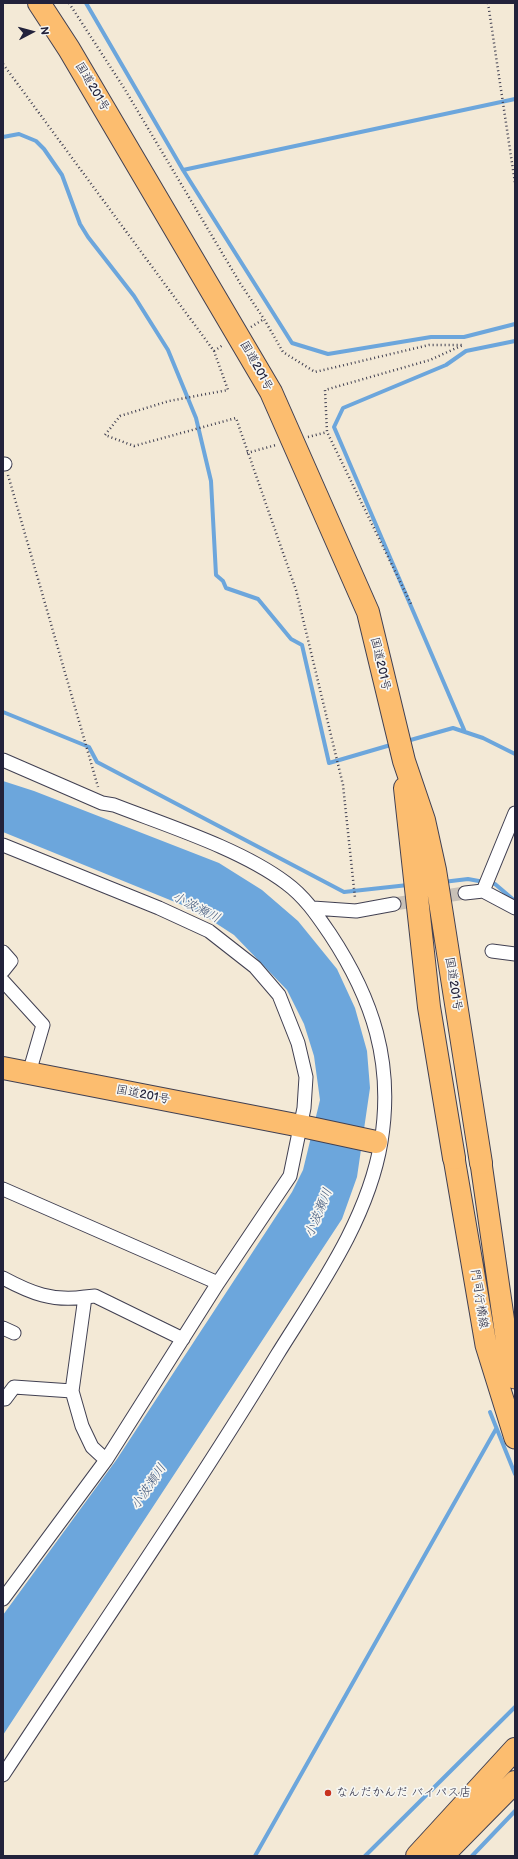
<!DOCTYPE html>
<meta charset="utf-8">
<style>
body{margin:0}
#map{position:relative;width:518px;height:1859px;overflow:hidden;background:#f3e9d6;font-family:"Balsamiq Sans",sans-serif}
canvas{display:block}
.frame{position:absolute;inset:0;border:4px solid #22223b;pointer-events:none}
.north{position:absolute;left:12px;top:12px;width:40px;height:40px;-webkit-text-stroke:3px #f6f6f2;paint-order:stroke;rotate:84deg;font-size:11px;font-weight:700;line-height:16px;text-align:center;color:#22223b}
.north::after{content:'';display:block;margin:auto;width:14px;height:18px;background:#22223b;clip-path:polygon(50% 0,100% 100%,50% 72%,0 100%)}
</style>
<div id="map">
<canvas width="518" height="1859"></canvas>
<div class="frame"></div>
<div class="north">N</div>
</div>
<script>
const g = document.querySelector('canvas').getContext('2d');
g.lineJoin = 'round';
function fillPath(path, color) {
  g.fillStyle = color;
  g.fill(path, 'evenodd');
}
function stroke(path, color, width, dash) {
  g.strokeStyle = color;
  g.lineWidth = width;
  g.lineCap = dash ? 'butt' : 'round';
  g.setLineDash(dash || []);
  g.stroke(path);
}
function drawText(font, color, halo, rows, align = 'center') {
  g.font = font + ' "Balsamiq Sans","Klee One",sans-serif';
  g.lineWidth = 3.5;
  g.setLineDash([]);
  g.textBaseline = 'middle';
  g.strokeStyle = halo;
  g.fillStyle = color;
  for (const [text, x, y, turn = 0] of rows) {
    g.save();
    g.translate(x, y);
    g.rotate((+turn || 0) * Math.PI / 180);
    g.textAlign = isNaN(turn) ? turn : align;
    if (halo) g.strokeText(text, 0, 0);
    g.fillText(text, 0, 0);
    g.restore();
  }
}
const water = new Path2D(`
 M3,781l31,10 185,72 43,27 36,31 39,48 18,39 12,43 3,37 -13,89 -15,42 -339,516v-120l114,-156 175,-267 11,-22 17,-70 -6,-44 -10,-32 -17,-34 -53,-55 -37,-24 -194,-79z`);
const stream = new Path2D(`
 M86,3l97,167 109,173 36,11 103,-17h33l51,-13
 M3,137l16,-3 17,7 8,8 18,26 18,49 8,13 46,59 34,54 28,68 15,63 5,94 7,6 3,7 32,11 33,40 11,6 27,118 65,-19
 M183,170l332,-71
 M3,712l86,35 8,15 247,130 64,-7
 M465,732l-131,-305 9,-19 103,-43 20,-14 49,-10
 M407,741l46,-13 30,10 32,16
 M443,882l25,-3 27,5 20,17
 M490,1412l25,62
 M255,1856l241,-427
 M365,1856l150,-149
 M472,1856l43,-45`);
const streetTunnel = new Path2D(`
 M394,904l71,-11`);
const path = new Path2D(`
 M69,3l55,85 116,195 24,36 19,33 32,20 114,-27h34l-33,15 -105,30 2,42 85,174
 M488,3l27,180
 M3,64l211,287 14,39 -59,11 -49,15 -15,19 29,11 102,-28 60,172 47,195 12,113
 M251,327l13,-8
 M214,351l9,-6
 M308,437l19,-5
 M247,453l29,-8
 M8,475l90,312`);
const street = new Path2D(`
 M3,464h2
 M3,760l99,43 12,2c54,21 127,44 172,78 19,14 31,32 44,51 43,65 64,129 51,208 -13,78 -63,147 -104,213 -87,143 -182,280 -274,420
 M3,845l156,63 50,23 46,36 24,28 19,48 8,34 -2,31 -14,68 -72,107 -112,177 -103,139
 M483,891l32,-78
 M465,893l18,-2 32,17
 M313,908l43,3 38,-7
 M492,951l23,3
 M3,952l8,9 -8,10
 M3,981l40,44 -14,48
 M3,1189l215,94
 M3,1278c28,15 50,24 82,19l-13,94 10,35 10,21 14,13
 M85,1297l10,-1 88,43
 M3,1328l11,5
 M3,1399h2l9,-12 58,4`);
const primary = new Path2D(`
 M454,1158l32,187 29,93
 M481,1163l26,181 8,34`);
const highway = new Path2D(`
 M39,3l30,46 202,343 97,220 36,149 20,59 11,50 46,293
 M405,788l24,219 25,151
 M3,1068l303,59 70,15
 M417,1856l98,-107
 M442,1856l73,-74`);
const markers = [
 [328,1793,4,"#c8321e"]
];
const streetNames = [
 ["国道201号",92,87,59],
 ["国道201号",256,366,61],
 ["国道201号",380,664,77],
 ["国道201号",453,984,81],
 ["国道201号",143,1095,11],
 ["門司行橋線",479,1299,81]
];
const poiNames = [
 ["なんだかんだ バイパス店",336,1793]
];
const waterNames = [
 ["小波瀬川",196,908,27],
 ["小波瀬川",319,1213,-68],
 ["小波瀬川",149,1487,-56]
];
fillPath(water, '#6ca6dc');
stroke(stream, '#6ca6dc', 4);
stroke(streetTunnel, '#c9c1b7', 13, [13, 6]);
stroke(street, '#414052', 15);
stroke(primary, '#414052', 23);
stroke(highway, '#414052', 24);
stroke(path, '#414052', 2.5, [1, 3]);
stroke(street, '#fff', 13);
stroke(primary, '#fcbd6f', 21);
stroke(highway, '#fcbd6f', 22);
for (const [x, y, r, color] of markers) {
  const dot = new Path2D();
  dot.arc(x, y, r, 0, 2 * Math.PI);
  g.fillStyle = color;
  g.fill(dot);
  stroke(dot, '#f6f6f2', 1.5);
}
drawText('12px', '#22223b', '#f6f6f2', streetNames);
drawText('12px', '#22223b', '#f6f6f2', poiNames, 'left');
drawText('italic 13px', '#40577b', '#f6f6f2', waterNames);
</script>
